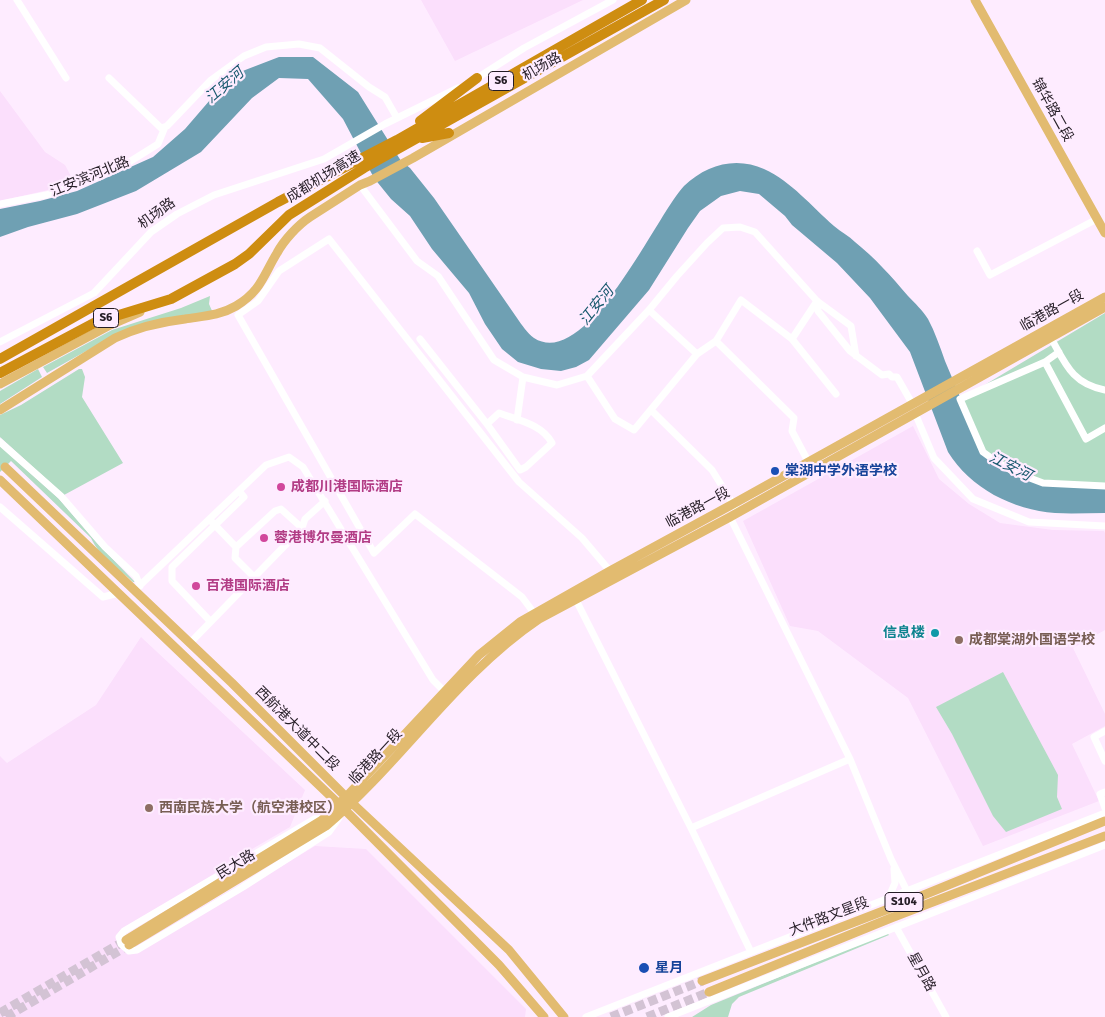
<!DOCTYPE html>
<meta charset="utf-8">
<style>
body{margin:0}
canvas{display:block;background:#feecff}
</style>
<canvas width="1105" height="1017"></canvas>
<script>
const g = document.querySelector('canvas').getContext('2d');
g.lineJoin = 'round';
function fillPath(path, color) {
  g.fillStyle = color;
  g.fill(path, 'evenodd');
}
function stroke(path, color, width, dash) {
  g.strokeStyle = color;
  g.lineWidth = width;
  g.lineCap = dash ? 'butt' : 'round';
  g.setLineDash(dash || []);
  g.stroke(path);
}
function drawText(font, color, halo, rows, align = 'center') {
  g.font = font + ' Signika,"Noto Sans SC",sans-serif';
  g.lineWidth = 4.5;
  g.setLineDash([]);
  g.textBaseline = 'middle';
  g.strokeStyle = halo;
  g.fillStyle = color;
  for (const [text, x, y, turn = 0] of rows) {
    g.save();
    g.translate(x, y);
    g.rotate((+turn || 0) * Math.PI / 180);
    g.textAlign = isNaN(turn) ? turn : align;
    if (halo) g.strokeText(text, 0, 0);
    g.fillText(text, 0, 0);
    g.restore();
  }
}
const built = new Path2D(`
 M421,0h162l-128,61z
 M0,91l45,61 20,13 8,15 -16,8 -57,13z
 M913,426l26,53 30,25 31,19 53,7 51,1 1,2v97l-32,18 32,66v12l-33,18 27,57 -116,45 -75,-148 -90,-67 -28,-5 -47,-105z
 M141,637l164,153 -15,37 -62,36 6,10 -110,62 7,13 110,-64 3,5 71,-43 51,3 160,160 -1,8h-525v-261l7,7 89,-58z`);
const green = new Path2D(`
 M210,296l-1,8 4,9 -91,18 -75,42 -4,-6 69,-37 69,-22z
 M1105,313v174l-62,-4 -60,-31 -22,-53z
 M38,369l4,8 -42,27v-13z
 M79,369h3l3,8 -3,20 41,66 -59,32 -64,-58v-22l21,-10z
 M0,446l59,53 38,44 38,39h-2c-14,-13 -34,-26 -42,-44l-80,-77 -11,11z
 M1003,672l55,103 -1,22 5,12 -56,23 -13,-16 -41,-82 -16,-27z
 M887,933l2,2 -150,62 -7,7 -4,13h-36l19,-12z`);
const water = new Path2D(`
 M279,57h34l45,35 43,69 9,7 24,30 83,120c5,7 10,15 17,20 53,34 123,-124 150,-152 7,-7 16,-13 25,-17 17,-8 38,-8 55,0 28,13 47,37 70,57 7,6 15,10 21,16 20,16 37,35 53,54 7,7 15,15 20,23 7,13 12,28 17,42 13,30 25,61 38,91l60,31 62,4v26c-17,0 -34,1 -50,0 -42,-3 -85,-25 -107,-61l-38,-100 -40,-54 -33,-35 -45,-38 -7,-9 -26,-22 -19,-3 -19,5 -21,15 -12,17 -39,62 -60,70 -13,7 -15,4 -20,-2 -23,-7 -16,-13 -17,-25 -16,-31 -37,-44 -22,-33 -19,-17 -17,-21 -31,-59 -35,-40 -29,-1 -27,20 -51,54 -65,39 -59,23 -49,13 -28,10v-28l40,-8 37,-10 76,-34 32,-28 25,-29 30,-28z`);
const majorTunnel = new Path2D(`
 M0,1013l126,-73
 M6,1017l123,-72
 M611,1017l91,-36
 M647,1017l62,-25`);
const minor = new Path2D(`
 M17,0l49,78
 M109,78l52,50 6,-2 44,-46 33,-24 22,-9 33,-3 21,4 49,39 16,10 12,21
 M474,80l50,-32 89,-48
 M360,185l57,76 21,15 56,84 29,17 34,8 30,-9 62,-66 28,-34 30,-33 16,-15 17,-1 15,5 62,69 34,25 5,30
 M0,204l46,-9 36,-12 44,-19 32,-20 7,-17
 M977,251l13,24 107,-56
 M817,301l1,10 32,40 32,24 7,-1 3,3h5l16,28
 M649,310l48,44
 M1051,338c14,25 21,46 54,52
 M420,339l67,85 12,-11c18,7 43,11 53,30l-26,24 -6,3 -33,-46
 M792,339l25,-38
 M716,341l78,77 -2,13 18,34
 M0,342l94,-49 57,-61 26,-18 37,-19 110,-36 61,-35 73,-36
 M1059,352l-14,10 -85,37 23,53 11,8 20,12 29,11 62,3
 M1045,362l41,77 19,-11
 M587,376l28,43 19,11 63,-76 19,-13 25,-41 51,39 44,55
 M651,410l61,60 23,37
 M915,413l19,45 39,41 56,23 76,4
 M517,420l6,-43
 M0,442l61,54 44,51 31,29 4,10
 M0,507l103,90 16,-4
 M730,517l120,242 41,100 16,32
 M212,522l24,25 -1,11 19,19
 M236,547l39,-36 6,-2 21,19
 M134,591l132,-126 23,-8 14,10 130,213 15,15
 M574,596l117,232 60,124
 M534,613l-12,-16 -107,-83 -41,39 -136,-238 20,-14 21,-30 50,-32 190,243 63,56 28,33
 M210,621l-38,-40v-14l72,-70 -5,-6
 M190,643l112,-115 3,-9 20,-18
 M1105,731l-11,6 11,24
 M1105,792l-5,2 5,14
 M328,811l-204,120 -5,6 2,7 8,7 8,-1 106,-63 86,-55 10,-14
 M691,828l159,-69
 M888,899l7,-16 -1,-14
 M896,927l50,90
 M586,1017l519,-204
 M668,1017l437,-172`);
const major = new Path2D(`
 M975,0l130,233
 M0,384l110,-59 30,-13
 M0,410l115,-72c23,-11 45,-16 70,-19 18,-3 34,-3 51,-13 25,-15 27,-30 41,-53 7,-13 21,-28 33,-36l50,-32 10,-4 43,-23 273,-158
 M5,467l227,216 120,120 157,147 55,67
 M0,480l345,330 154,155 45,52
 M126,940l196,-120 24,-23 133,-142 41,-33 90,-51 123,-67 372,-207
 M129,945l197,-119c76,-64 130,-151 213,-207l191,-102 375,-210
 M702,981l207,-80 196,-80
 M709,992l182,-74 214,-82`);
const highway = new Path2D(`
 M420,121l57,-43
 M422,138l27,-5
 M0,359l278,-157 119,-62 245,-140
 M0,373l96,-51 75,-23 64,-35 14,-10 40,-39 75,-47 300,-168`);
const markers = [
 [775,471,5,"#1a4fb4"],
 [281,487,5,"#d1479c"],
 [264,538,5,"#d1479c"],
 [196,586,5,"#d1479c"],
 [935,633,5,"#0f9aa8"],
 [959,640,5,"#8d6e63"],
 [149,808,5,"#8d6e63"],
 [644,968,6,"#1a4fb4"]
];
const shields = [
 [501,81,25],
 [106,318,25],
 [904,902,38]
];
const shieldNames = [
 ["S6",501,81],
 ["S6",106,318],
 ["S104",904,902]
];
const streetNames = [
 ["机场路",542,67,-30],
 ["锦华路二段",1052,110,61],
 ["江安滨河北路",90,177,-22],
 ["成都机场高速",324,177,-32],
 ["机场路",157,214,-36],
 ["临港路一段",1052,311,-29],
 ["临港路一段",698,508,-28],
 ["西航港大道中二段",297,729,45],
 ["临港路一段",376,757,-47],
 ["民大路",236,865,-31],
 ["大件路文星段",829,917,-21],
 ["星月路",921,972,61]
];
const transitNames = [
 ["棠湖中学外语学校",785,471],
 ["星月",655,968]
];
const hotelNames = [
 ["成都川港国际酒店",291,487],
 ["蓉港博尔曼酒店",274,538],
 ["百港国际酒店",206,586]
];
const cultureNames = [
 ["信息楼",925,633]
];
const educationNames = [
 ["成都棠湖外国语学校",969,640],
 ["西南民族大学（航空港校区）",159,808]
];
const waterNames = [
 ["江安河",225,86,-41],
 ["江安河",597,306,-51],
 ["江安河",1010,467,27]
];
fillPath(built, '#fbdffc');
fillPath(green, '#b2dcc4');
fillPath(water, '#6fa0b3');
stroke(majorTunnel, '#d3c3d4', 9, [9, 4.5]);
stroke(minor, '#fff', 7);
stroke(major, '#e2bb70', 9);
stroke(highway, '#ce8d11', 10);
for (const [x, y, r, color] of markers) {
  const dot = new Path2D();
  dot.arc(x, y, r, 0, 2 * Math.PI);
  g.fillStyle = color;
  g.fill(dot);
  stroke(dot, '#feecff', 2);
}
for (const [x, y, w] of shields) {
  const box = new Path2D();
  box.roundRect(x - w / 2, y - 9.5, w, 19, 4);
  g.fillStyle = '#feecff';
  g.fill(box);
  stroke(box, '#251d26', 1);
}
drawText('bold 12px', '#251d26', null, shieldNames);
drawText('14px', '#251d26', '#feecff', streetNames);
drawText('bold 14px', '#164399', '#feecff', transitNames, 'left');
drawText('bold 14px', '#b23c85', '#feecff', hotelNames, 'left');
drawText('bold 14px', '#0d838f', '#feecff', cultureNames, 'right');
drawText('bold 14px', '#785e54', '#feecff', educationNames, 'left');
drawText('italic 15px', '#18596e', '#feecff', waterNames);
</script>
